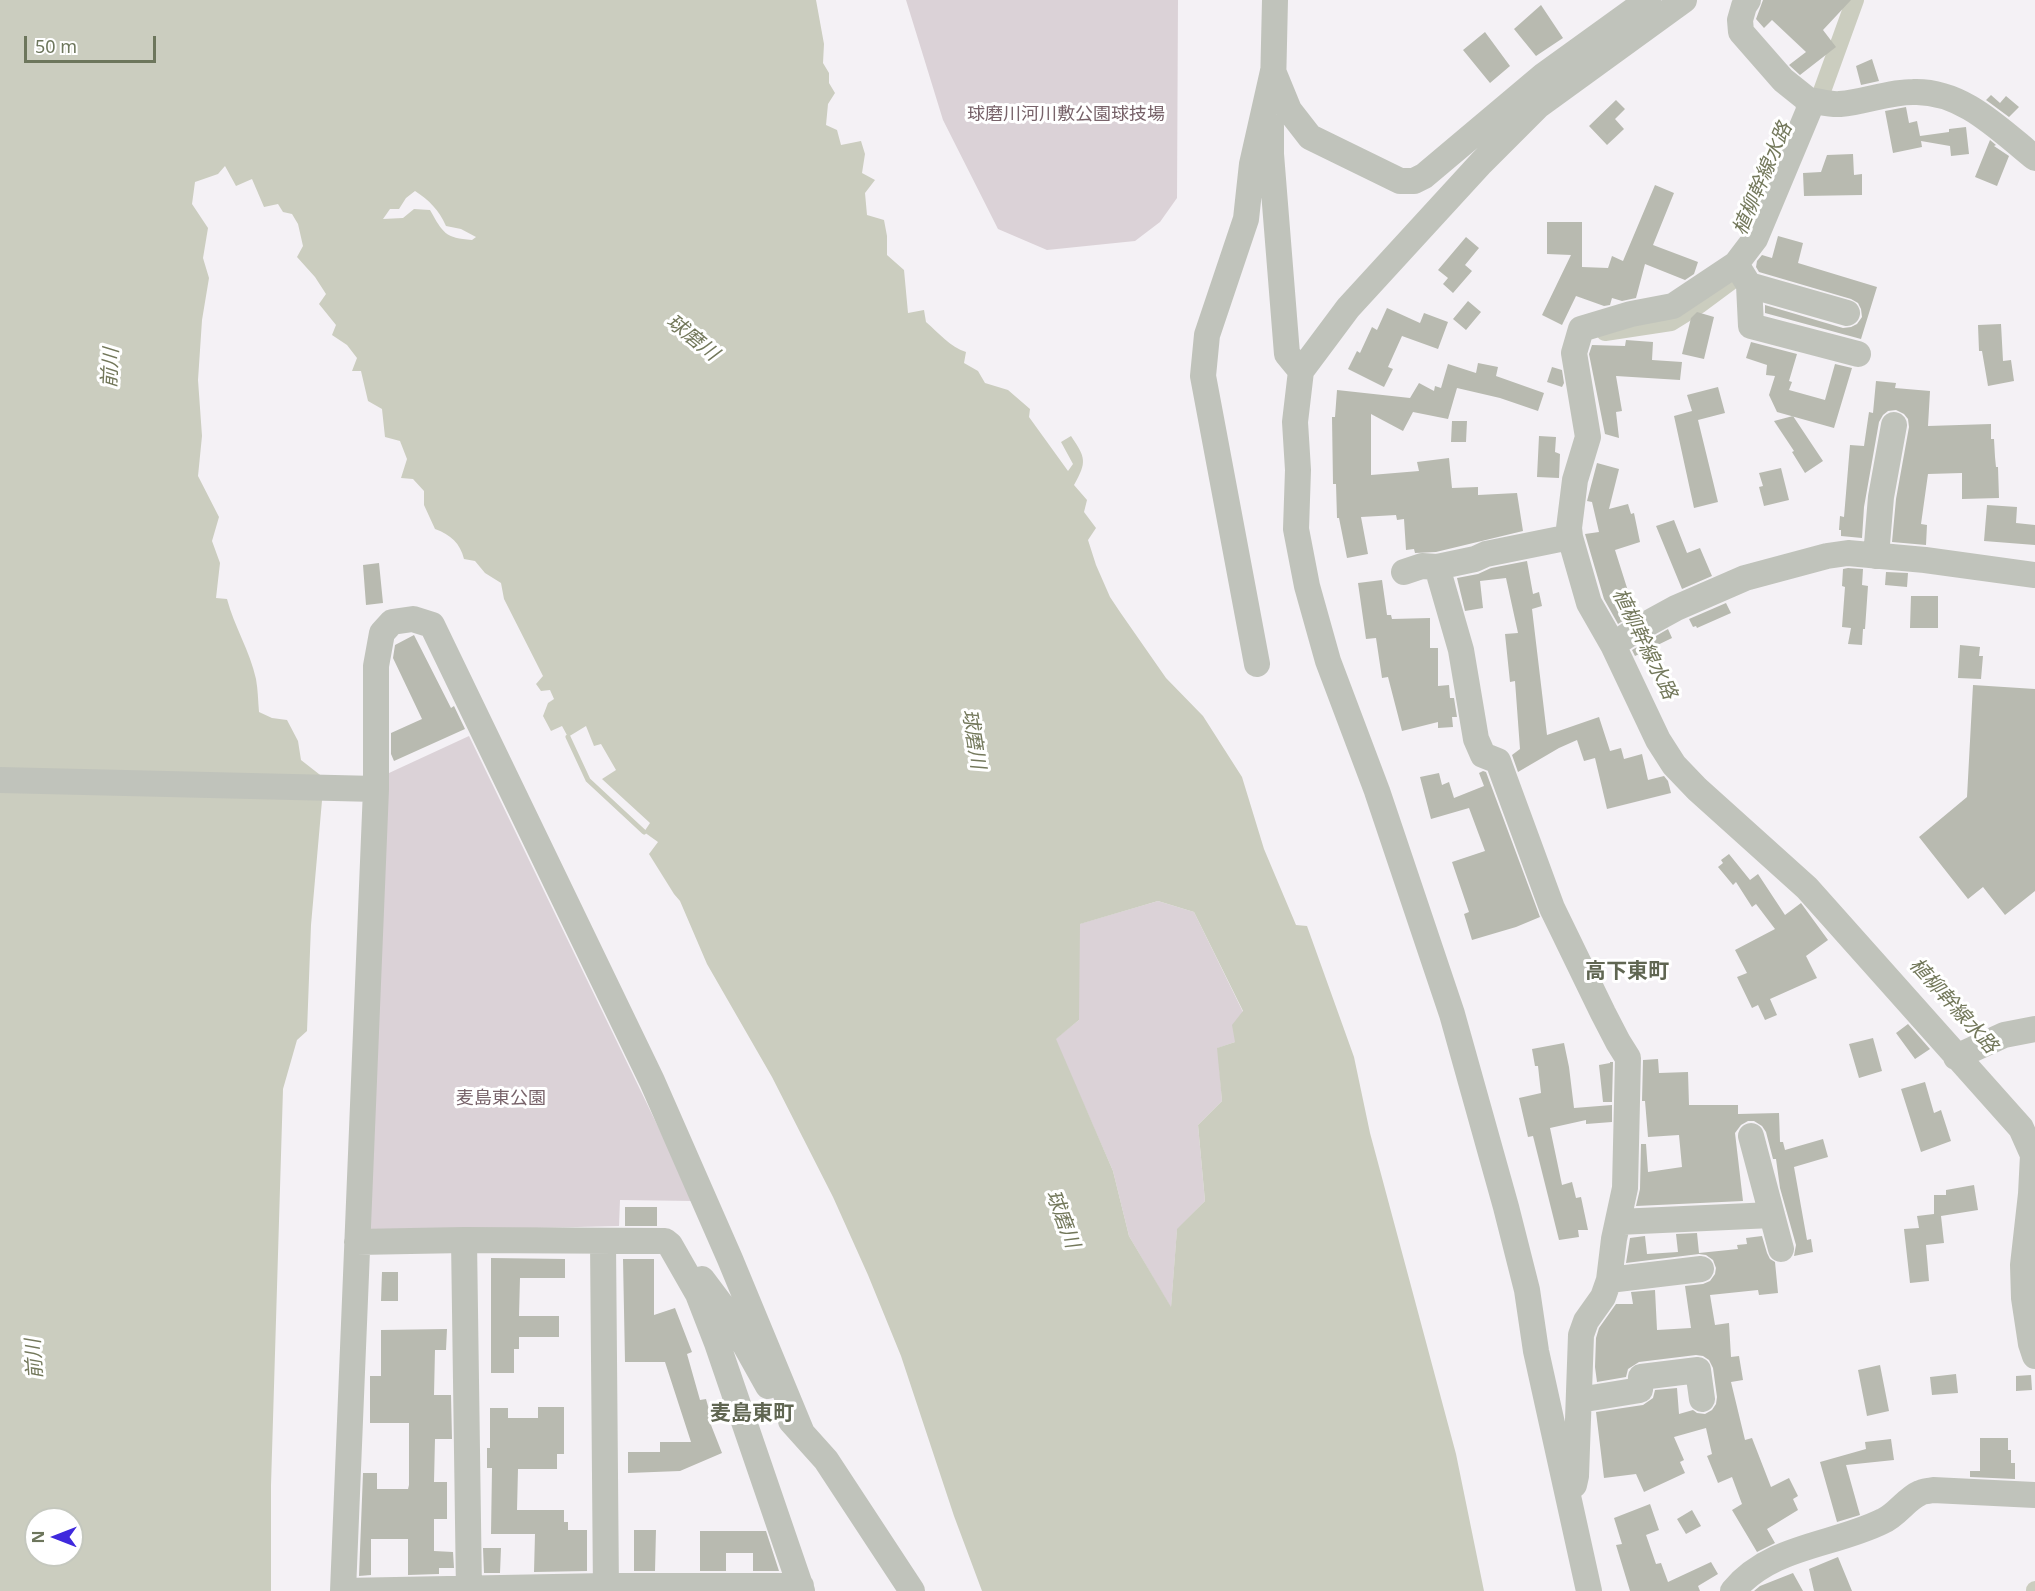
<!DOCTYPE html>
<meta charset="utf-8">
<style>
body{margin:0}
#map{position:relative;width:2035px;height:1591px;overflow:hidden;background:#f4f1f5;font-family:"Noto Sans",sans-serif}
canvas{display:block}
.north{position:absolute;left:24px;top:1507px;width:60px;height:60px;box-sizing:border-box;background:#fff;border:2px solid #c5c8be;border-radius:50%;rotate:270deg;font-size:16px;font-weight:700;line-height:24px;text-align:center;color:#6d765c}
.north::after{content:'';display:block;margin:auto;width:21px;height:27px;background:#3f29dd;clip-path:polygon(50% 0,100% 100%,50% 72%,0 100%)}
.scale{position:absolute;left:24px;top:36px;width:132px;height:27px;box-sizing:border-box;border:3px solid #6d765c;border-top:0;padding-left:8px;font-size:18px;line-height:21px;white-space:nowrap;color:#6d765c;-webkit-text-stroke:4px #fff;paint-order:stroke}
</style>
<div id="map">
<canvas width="2035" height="1591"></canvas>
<div class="north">N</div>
<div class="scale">50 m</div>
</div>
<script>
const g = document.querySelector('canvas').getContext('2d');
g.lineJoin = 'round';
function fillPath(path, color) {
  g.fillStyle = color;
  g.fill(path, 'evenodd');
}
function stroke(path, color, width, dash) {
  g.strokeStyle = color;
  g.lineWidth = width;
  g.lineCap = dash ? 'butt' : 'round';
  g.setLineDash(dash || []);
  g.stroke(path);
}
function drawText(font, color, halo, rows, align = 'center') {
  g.font = font + ' "Noto Sans","Noto Sans JP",sans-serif';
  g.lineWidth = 6;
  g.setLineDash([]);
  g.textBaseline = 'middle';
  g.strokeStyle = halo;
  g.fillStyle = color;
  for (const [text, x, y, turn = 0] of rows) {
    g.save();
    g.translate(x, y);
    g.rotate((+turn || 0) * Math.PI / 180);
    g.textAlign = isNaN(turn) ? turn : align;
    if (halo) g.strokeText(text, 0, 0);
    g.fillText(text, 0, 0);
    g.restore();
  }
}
const green = new Path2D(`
 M906,0h272l-1,198 -17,24 -25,19 -88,9 -49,-21 -55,-109z
 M469,736l225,465 -74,-1 -1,26 -252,6 22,-459z
 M1158,901l36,11 49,100 -8,30 -17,6 4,53 -24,24 7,76 -28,29 -6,78 -42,-72 -16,-65 -58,-132 24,-19v-96z`);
const water = new Path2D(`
 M0,0h816l8,44 -1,19 6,10v10l6,10 -7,11 -2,21 11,5 4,15 20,-4 4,13 -3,19 13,7 -10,13 2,22 17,5 3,16v19l17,15 4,43 16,-3 2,12c13,11 24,25 40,30l-2,11 14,8 7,12 23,7 22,19 -1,8 39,54 5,-7 -12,-22 10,-6c15,22 16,26 3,49l13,15 -3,12 12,16 -8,12 8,25 14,32 10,15 46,66 37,38 39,61 22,72 32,76 11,1 47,131 16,76 86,321 28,137h-502l-28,-75 -53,-160 -33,-81 -35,-78 -61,-120 -65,-113 -27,-63 -6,-7 -25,-40 9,-12 -14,-10 6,-9 -48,-44 14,-9 -15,-26 -7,2 -8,-20 -18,11 -6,-11 -11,5 -8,-15 5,-13 6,-4 -4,-9 -9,1 -5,-7 7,-8 -39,-77 -3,-16 -16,-10 -10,-12 -11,-2c-4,-16 -13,-24 -29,-30l-11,-24v-14l-11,-12 -12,-1 6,-19 -7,-18 -15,-4 -3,-28 -14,-8 -7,-30h-9l5,-13 -10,-13 -15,-10 4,-10 -17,-21 7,-10 -11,-17 -18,-20 6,-11 -5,-22 -6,-10 -9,-2 -5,-8 -14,3 -12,-28 -16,7 -11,-20 -7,8 -23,8 -3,22 16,24 -5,30 6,20 -7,42 -4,60 4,56 -4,40 21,41 -7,24 8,22 -4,35 11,1c7,27 23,52 29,80 2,11 2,22 3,33l13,6 15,2 11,21 3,19 23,18 -13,147 -4,106 -10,9 -14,49 -12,396v106h-271zM415,191c14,9 24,19 31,35l15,3 15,8 -4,3c-27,-2 -29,-7 -42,-30l-16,-1 -11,9 -20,1 7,-10h9l7,-11zM1158,901l36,11 49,99 -11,14 3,17 -18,6 5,53 -24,24 7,76 -28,28 -6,78 -42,-71 -16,-65 -57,-132 23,-19 1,-96zM36,1519h36v36h-36z`);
const stream = new Path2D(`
 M568,737l20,43 56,52`);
const canal = new Path2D(`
 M1821,94l34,-94
 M1605,332l66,-10 29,-18 31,-23
 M2035,1591v-1`);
const building = new Path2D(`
 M1763,0h88l-28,30 13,17 -36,28 -11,-10 17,-13 -34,-32 -8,8 -8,-9z
 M1541,5l22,33 -27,18 -22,-27z
 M1485,32l25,34 -20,17 -27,-33z
 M1872,59l7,22 -18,4 -5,-19z
 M1991,95l9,8 6,-7 13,11 -10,10 -23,-17z
 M1616,100l9,9 -10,10 9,10 -17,16 -18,-19z
 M1906,107l3,16 8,-2 3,15 29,-4v-3l17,-2 3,27 -18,2 -1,-10 -29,-5 1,6 -29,6 -8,-42z
 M1990,140l6,5 -2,1 15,10 -12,30 -22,-9z
 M1853,154l1,21 8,-1v21l-58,1 -1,-23 18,-1 6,-17z
 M1655,185l19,8 -21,52 45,17 -4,12 -9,6 -40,-16 -9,34 -14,3 -10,-3 -2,7 -6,1 -28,-10 -14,29 -20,-10 29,-60 -24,-1v-32h35v45l26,1 4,-12 11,5z
 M1778,236l25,7 -5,20 79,24 -16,52 -96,-26v-8l78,23 8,-1 6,-3 5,-7 -1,-8 -3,-6 -7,-4 -92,-27 -3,-5 1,-6 5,-6 10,3z
 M1466,237l13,11 -14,17 7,6 -19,22 -10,-9 5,-6 -10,-8z
 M1468,301l13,11 -15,18 -13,-11z
 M1387,308l33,15 4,-10 24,9 -10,27 -36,-13 -14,31 5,2 -9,18 -36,-18 9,-18 3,2 12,-26 5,3z
 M1697,312l17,5 -10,42 -22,-5 9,-36z
 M2001,324l2,37 8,-1 3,21 -26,5 -6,-35h-3l-1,-26z
 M1626,340l27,2 -1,18 30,2 -2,18 -64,-4 6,35 -6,1 3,26 -14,-4 -16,-80 3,-9 33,1z
 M1751,342l46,12 -8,27 3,1 -3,8 36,10 10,-36 17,4 -18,60 -57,-16 -8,-17 6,-19 -9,-1 1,-10 -21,-7z
 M1478,363l20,4 -2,9 48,17 -6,18 -38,-13 -43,-10 -9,31 -35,-7 -10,19 -32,-17v61l48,-4 -2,-9 32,-4 3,30 26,-1v8l39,-2 6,38 -87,21 -21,1 -1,-4 -8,1 -2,-31 -7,1 -1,-5 -35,2 7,37 -21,4 -8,-40h-2l-1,-34h-3l-1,-67h3l2,-27 73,8 9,-15 15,8 1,-5 6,2 7,-24 28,9z
 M1552,367l10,3 2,13 -2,4 -15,-5z
 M1876,381l20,2 -1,5 35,3 -2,35 63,-2v15h3l1,18 1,10h2l1,31 -37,1v-26l-34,1 -7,50 6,1 -1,20 -34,-3 4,-43 13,-72 -1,-8 -4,-5 -8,-4 -8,1 -5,4 -4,7 -15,85 -2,31 -21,-2v-6h-2l1,-14 4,1 6,-72 14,1 5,-34 4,1z
 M1718,387l7,26 -27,7 20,82 -24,6 -20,-92 18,-5 -5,-16z
 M1793,416l30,45 -18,12 -13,-21 2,-1 -20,-30z
 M1452,421h15l-1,21h-15z
 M1539,436l17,1 -1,15 5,2 -1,24 -22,-1z
 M1597,463l22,6 -10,40 19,-5 3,10 3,-1 6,29 -25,8 13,41 -2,1 9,21 -17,11 -14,-25 -19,-65 14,-2 -7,-30 -5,-1z
 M1781,468l8,32 -25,6 -5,-19 4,-1 -4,-13z
 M1987,505l30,2 -1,16 19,2v20l-51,-4z
 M1674,520l13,33 13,-5 12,28 -30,13 -26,-63z
 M1527,561l6,33 6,-2 3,14 -10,3 15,126 52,-18 11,34 11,-3 3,11 18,-5 6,26 16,-4 4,5 3,12 -64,16 -12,-51 -11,3 -7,-21 -18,8 -41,24 -6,-17 8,-6 -5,-68 -5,1 -5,-48 13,-1 -12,-55 -26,3 3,27 -18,3 -8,-33 21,-4 13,-6z
 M379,563l4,40 -17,2 -3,-40z
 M1848,568l15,1 -1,16 6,1 -3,43h-2l-1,16 -14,-1 3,-16 -9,-1 3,-40 -3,-1 1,-17z
 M1886,572l22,1 -1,14 -22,-2z
 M1382,580l5,35h4l1,4 38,-1v30h8v38l11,-1 1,13h4l3,19h-5l1,10 -15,1v-6l-36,9 -14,-54 -6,1 -6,-40 -10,1 -8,-56z
 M1911,596h27v32h-28z
 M1726,603l5,10 -34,15 -1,-2 -3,1 -4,-8z
 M1668,629l4,9 -37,18 -3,-6z
 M414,635l37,73 3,-2 11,23 -71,32 -3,-7v-21l31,-14 -29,-61 2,-13z
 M1960,645l20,2 -1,9h4l-2,23 -23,-1z
 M1973,685l62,4v202l-30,24 -22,-28 -15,12 -49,-62 48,-40z
 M1483,771l3,1 54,145 -24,10 -44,13 -8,-26 5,-2 -17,-50 33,-11 -16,-43 -38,11 -11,-42 19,-4 3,12 7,-3 5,16 30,-12 -5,-13z
 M1729,854l21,26 8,-6 27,41 16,-12 27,37 -22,16 11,22 -47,21 7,16 -12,5 -7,-15 -6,3 -15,-31 10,-4 -12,-23 40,-21 -19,-25 -4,3 -16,-25 -3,3 -15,-18 5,-4 -2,-3z
 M1908,1024l22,25 -15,10 -19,-26z
 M1873,1038l9,33 -23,7 -10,-34z
 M1564,1043l5,24 5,41 38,-3v17l-26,2v-4l-36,8 12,57 10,-3 4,16 5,-1 7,33h-10l1,7 -20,3 -26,-104 -5,1 -9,-39 22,-5 -3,-27h-3l-3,-17z
 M1658,1059l1,14 29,-1 1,33h49v9l41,-1 1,29h3l2,8 38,-11 5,18 -34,10 13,73 4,-1 2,13 -19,4 2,-11 -16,-57 -4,-29h-3l-7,-27 -4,-6 -8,-5h-6l-7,4 -6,8 8,68 -107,5 4,-17 1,-45h5l2,28 34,-5 -3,-32 -31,2 -3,-36h-3l1,-41z
 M1610,1062h3l-1,40h-9l-4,-37 11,-2z
 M1925,1082l9,31 7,-3 10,31 -30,11 -20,-63z
 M1974,1185l4,25 -37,6 3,27 -18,2 3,36 -19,2 -6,-54 15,-1 -2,-12 17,-2v-19h12v-5z
 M625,1207h32v19h-32z
 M1697,1233l2,20 39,-4 -1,-4 10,-1 -1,-6 16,-2 5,17 3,6 5,3 3,31 -19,2 -1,-5 -48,5 5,30 14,-2 2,34 8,-1 4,24 -12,2 14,58 7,-2 19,49 18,-9 9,18 -5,3 5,11 -31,19 8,14 -18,9 -25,-42 10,-6 -10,-27 -14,6 -11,-27 5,-2 -6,-26 -32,9 10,23 -4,2 5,11 -41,19 -8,-18 -32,4 -8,-66 47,-7 10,-7 2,-8 22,-2 2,26 14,-4 4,3 8,1 7,-4 4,-6 1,-7 -4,-29 -4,-8 -6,-4 -7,-1 -57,7 -11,7 -2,8 -29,5 -2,-15 1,-29 3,-10 17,-24h17l-2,-12 24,-2 2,40 34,-2 -6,-42 18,-2 7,-3 5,-7 1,-6 -3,-8 -7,-5 -7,-1 -73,9 4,-25 15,-2 2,18 31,-2 -2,-18z
 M491,1258l74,1v19h-45l-1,38h40v21h-40v12h-5v24h-23z
 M623,1259h31v56l21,-7 17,44 -5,2 13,46 6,-1 7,25 -2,1 11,28 -42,18 -52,2v-21h32v-10h31l-26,-80h-40z
 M382,1272h16v29h-17z
 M447,1329l-1,21h-11l-1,45h17l1,44h-17l-1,43h13v37h-13v32l19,1 1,16h-15v6l-31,1v-36h-37v36l-12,1 4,-103h14v16h31l1,-4v-62h-39v-47h11v-46z
 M1880,1365l9,46 -22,5 -9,-46z
 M1956,1374l2,19 -26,2 -2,-18z
 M2031,1375l1,15 -16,1v-15z
 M538,1407h26v47h-7v15h-39l-1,41h47v12h4v8h19v41l-53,1 1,-38h-44l1,-66h-5v-20h3v-40h18v10h30z
 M1980,1438h28v12h3v13h4v16l-45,-2v-6h10z
 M1891,1439l3,21 -48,5 14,50 -23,7 -17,-60 46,-13 -1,-7z
 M1650,1504l9,26 -13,5 10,29 5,-1 7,19 43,-20 7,12 -20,12 2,5h-70l-14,-46 6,-1 -8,-26z
 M1692,1510l9,16 -15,8 -9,-15z
 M634,1530h22l-1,41h-21z
 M700,1531h66l13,40h-26v-18h-27v18h-26z
 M483,1548h18l-1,25h-16z
 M1838,1557l14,34h-38l-5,-22z
 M1793,1573l10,18h-49l6,-5z`);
const minor = new Path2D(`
 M1748,0l-4,6 -4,14 1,12 42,48 25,20 1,10 -54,129 -19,25 -63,42 -42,8 -50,15 -7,24 14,84 -13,43 -6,48 1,9 19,66 24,42 45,95 16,25 23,24 110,99 214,240 12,27 -2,39 -8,71 1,33 7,46 4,12
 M1273,71l16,39 21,27 90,44h14l10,-5 120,-101 104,-75
 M1273,87l2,-87
 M1808,100c10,1 22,5 32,4 25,-2 48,-12 73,-12 49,-2 86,37 122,66
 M1271,126v28l16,200 14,17
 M1736,264l13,21 2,41 107,28
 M1749,285l98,28
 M1876,556l5,-59 13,-72
 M1437,567l24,83 15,89 7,16 15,6 54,147 51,105 15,29 10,16 -3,130 -11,51 -5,41 -6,17 -17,24 -5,14 -5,141 -2,9
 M1404,572l18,-6 15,1 38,-8 11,-5 84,-17
 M1613,645l21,-14 42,-23 69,-30 82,-22 21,-3 77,7 110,15
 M1257,664l-54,-288 4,-41 39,-116 6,-55 21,-93
 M0,780l376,9
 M1956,1057l48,-22 31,-6
 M1751,1136l30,113
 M1618,1222l154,-7
 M464,1240l5,351
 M603,1241l3,350
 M357,1242l107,-2 201,1 5,4 28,49 19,49 85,248
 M702,1279l24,32 42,75
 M1609,1280l92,-11
 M1579,1400l61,-10 1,-13 57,-7 4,29
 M791,1421l35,39 86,131
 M343,1591l33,-802v-123l6,-33 10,-11 21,-3 19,6 220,456 78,178 72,174
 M343,1591l263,-5h195
 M1589,1591l-53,-240 -9,-61 -21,-83 -54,-193 -75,-223 -49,-130 -21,-75 -11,-57 2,-59 -3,-48 6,-51 47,-63 133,-145 57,-57 146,-106
 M1733,1591c38,-46 100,-45 150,-70 14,-6 23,-22 37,-28 3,-2 9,-2 13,-3l102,5`);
const parkNames = [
 ["球磨川河川敷公園球技場",1066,115],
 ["麦島東公園",501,1099]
];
const waterNames = [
 ["植柳幹線水路",1763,179,-67],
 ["球磨川",692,338,39],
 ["前川",111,368,-87],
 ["植柳幹線水路",1644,644,64],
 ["球磨川",973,739,81],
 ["植柳幹線水路",1953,1006,48],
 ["球磨川",1062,1219,69],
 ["前川",35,1359,-94]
];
const quarterNames = [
 ["高下東町",1627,972],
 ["麦島東町",752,1414]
];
fillPath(green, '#dbd2d7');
fillPath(water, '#cbcdbf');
stroke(stream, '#cbcdbf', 5);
stroke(canal, '#cbcdbf', 18);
fillPath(building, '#b8bab0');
stroke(minor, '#c0c3bb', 26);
drawText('18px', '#78636a', '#fff', parkNames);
drawText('italic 20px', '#73785b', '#fff', waterNames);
drawText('bold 21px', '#606652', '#fff', quarterNames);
</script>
